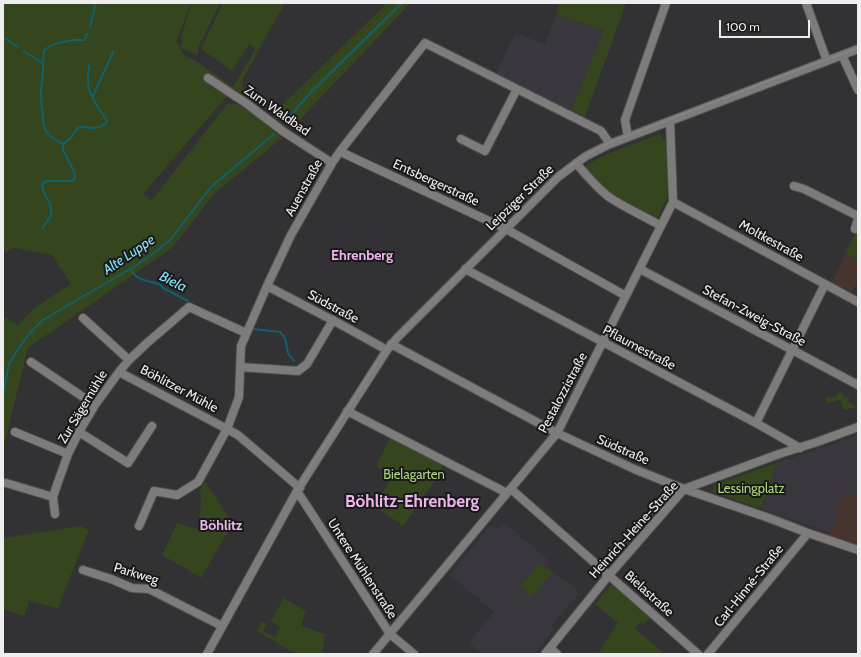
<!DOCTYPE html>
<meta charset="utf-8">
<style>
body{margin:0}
#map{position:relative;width:861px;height:657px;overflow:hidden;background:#323133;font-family:Cabin,sans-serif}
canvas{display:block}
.frame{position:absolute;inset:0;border:4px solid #eeedef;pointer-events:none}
.scale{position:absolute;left:719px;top:20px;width:91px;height:18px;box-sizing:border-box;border:2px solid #eeedef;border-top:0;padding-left:5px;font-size:12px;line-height:14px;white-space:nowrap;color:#eeedef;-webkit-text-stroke:3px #1a191a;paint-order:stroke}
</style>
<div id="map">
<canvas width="861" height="657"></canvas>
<div class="frame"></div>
<div class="scale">100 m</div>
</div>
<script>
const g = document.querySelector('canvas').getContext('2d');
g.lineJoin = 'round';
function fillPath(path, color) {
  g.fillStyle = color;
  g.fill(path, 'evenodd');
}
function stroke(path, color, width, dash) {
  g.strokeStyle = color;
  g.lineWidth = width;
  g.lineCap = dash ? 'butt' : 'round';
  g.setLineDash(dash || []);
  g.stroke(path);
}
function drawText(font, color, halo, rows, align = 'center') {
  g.font = font + ' Cabin,sans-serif';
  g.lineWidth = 4;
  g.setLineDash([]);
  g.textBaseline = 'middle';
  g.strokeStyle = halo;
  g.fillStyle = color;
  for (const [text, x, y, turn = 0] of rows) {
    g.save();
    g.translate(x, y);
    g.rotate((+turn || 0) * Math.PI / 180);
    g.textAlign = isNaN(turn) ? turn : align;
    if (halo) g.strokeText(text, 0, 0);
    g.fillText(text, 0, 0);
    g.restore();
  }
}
const built = new Path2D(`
 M556,15l49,15 -34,80 -75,-36 19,-41 30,11z
 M858,435v61h-11l-6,3 -2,9 -9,25 -69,-24 16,-46z
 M504,522l46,40 -3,4 33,27 -29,33 3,4 -20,24h-51l-14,-11 25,-31 -44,-37 41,-50 6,4z`);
const industrial = new Path2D(`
 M846,253l12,7v21l-6,11 -20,-10z
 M847,496h11v59l-33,-12 5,-10 9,-25 2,-9z`);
const green = new Path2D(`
 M3,3h188l-15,39 8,13 12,6 37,26 22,-37 -2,-4 -4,-2 -17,27 -31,-22 22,-46h62l-42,75c-4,12 5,15 14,21l-2,4 -21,-15 -91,106 8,7 76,-97h8l7,1 22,16 18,17 -67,55 -43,55 -144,100 -25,102v-134l15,9 16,-17 37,-24 -19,-29 -37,-7 -12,5z
 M192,3h28l-18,37h-1l-1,2 1,1 -3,5v7l-17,-7 2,-6 -2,-5z
 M387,3h22l-7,9 -111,117 -18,-13 10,-12z
 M553,3h73l-41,114 -14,-7 33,-80 -48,-15 3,-10z
 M659,134l7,8 1,56 -10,21c-22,-11 -43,-22 -61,-38 -4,-4 -8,-10 -12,-14l20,-12z
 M858,227v33l-13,-7z
 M840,392l5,2 -2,3 2,1 3,-3 2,2 -3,4 9,6 -12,3 -4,-10 -15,4 2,-7h8z
 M390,438l53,27 -8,16 -32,45 -28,-20 17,-29 -16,-11z
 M777,463l-16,44 -2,1 -47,-16 2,-7z
 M205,482l28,41 -32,55 -39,-23 15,-32 24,7 -1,-17 1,-11 -1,-13z
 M80,526l9,4 -31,78 -29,-7 -5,15 -21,-7v-71z
 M539,563l13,10 -21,24 -11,-10z
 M611,585h2l37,32 -6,8 -4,-3 -5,7 30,25h-67l20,-31 -23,-19z
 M284,598l22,13 -5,15 24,8 -3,20h-20l-10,-2 -35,-21 5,-10 5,3 -4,7 12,6 5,-10 -9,-6z`);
const stream = new Path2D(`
 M90,26l6,-23
 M3,37l15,10
 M23,51l20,12 1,-13 10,-6 19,-4h11l3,-6
 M43,63c1,11 -2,21 -2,31 0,8 1,15 2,22 0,5 0,11 3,15 5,7 11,10 17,13
 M89,66c-1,12 -3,21 4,32
 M285,122l26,-30 91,-89
 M63,144c3,-2 6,-4 8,-6 3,-3 3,-8 7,-10 9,-4 16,5 28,-5l1,-2 -14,-22v-3l20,-44
 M42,228c3,-4 6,-7 8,-11 6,-10 -7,-21 -8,-31l3,-5h27l2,-1 1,-7 -12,-23v-6
 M130,269c8,13 19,11 31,16l2,3 25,13
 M212,313l31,14
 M254,329l26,3 5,6 3,15 6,8
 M3,393l6,-29 8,-13 11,-16 15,-15 87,-51 19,-12 22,-18 40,-52 63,-53`);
const minor = new Path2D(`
 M806,3l21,58
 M842,55l16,35
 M208,78l24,16 14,9 38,29 48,31
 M628,137l-3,-17 41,-117
 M461,139l24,12 32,-62
 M341,150l4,4 161,75 120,67
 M576,163c10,12 20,24 33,34 16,11 35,19 52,29
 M794,186l10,3 54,27
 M673,202l185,100
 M855,229l3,-10
 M465,269l291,154 44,25
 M640,269l218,116
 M267,286l71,37 49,27
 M83,318l46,42
 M391,344l166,89 77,36 50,20 85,29 39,15 50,17
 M31,362l64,43
 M240,367l58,4 9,-7 26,-44
 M119,372l108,57 11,6 62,53
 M347,411l37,19 123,63
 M756,423l69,-139
 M15,432l53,22
 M79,432l49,31 24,-37
 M6,483l47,14
 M511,489l187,165
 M297,491l93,143 24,20
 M55,514l-2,-17 4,-12 11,-31 11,-22 16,-27 24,-33 10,-12 18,-17 42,-36 57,26
 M139,526l15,-35 23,4 21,-13 29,-53 12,-32 2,-51 26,-60 24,-51 41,-72 9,-13 84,-107 176,88 9,13
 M83,570l28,9 21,9 17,1 73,37
 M550,648l7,6
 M207,654l90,-163 17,-27 73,-114 10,-12 161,-161 28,-21 24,-12 248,-95
 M373,654l184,-221 116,-231 -3,-81
 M545,654l64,-79 75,-86 95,-35 38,-12 41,-15
 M708,654l100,-121`);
const tram = new Path2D(`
 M297,491l16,-28 70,-110 7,-9 167,-168c17,-14 32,-23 52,-33l154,-60 95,-35`);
const streetNames = [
 ["Zum Waldbad",277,111,35],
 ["Entsbergerstraße",436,183,25],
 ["Auenstraße",304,188,-61],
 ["Leipziger Straße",520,198,-44],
 ["Moltkestraße",771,241,29],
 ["Südstraße",333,307,28],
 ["Stefan-Zweig-Straße",754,316,28],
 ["Pflaumestraße",639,348,28],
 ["Böhlitzer Mühle",179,389,28],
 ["Pestalozzistraße",563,393,-62],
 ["Zur Sägemühle",83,407,-59],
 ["Südstraße",623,450,24],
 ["Heinrich-Heine-Straße",634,530,-48],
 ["Untere Mühlenstraße",362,569,57],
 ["Parkweg",136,574,17],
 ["Carl-Hinné-Straße",749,586,-51],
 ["Bielastraße",649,594,42]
];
const parkNames = [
 ["Bielagarten",414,475],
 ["Lessingplatz",751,489]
];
const waterNames = [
 ["Alte Luppe",129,255,-34],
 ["Biela",173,282,27]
];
const neighbourhoodNames = [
 ["Ehrenberg",362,256],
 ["Böhlitz",221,526]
];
const districtNames = [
 ["Böhlitz-Ehrenberg",412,502]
];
fillPath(built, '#3a363e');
fillPath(industrial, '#47342e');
fillPath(green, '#35451e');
stroke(stream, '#10616c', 2);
stroke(minor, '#504f51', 10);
stroke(minor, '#7d7c7b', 8);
stroke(tram, '#8b8a8c', 1);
drawText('13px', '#eeedef', '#1a191a', streetNames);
drawText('13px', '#aed57d', '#1a191a', parkNames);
drawText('italic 14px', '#81e6f7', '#1a191a', waterNames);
drawText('bold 14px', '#edb4ed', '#1a191a', neighbourhoodNames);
drawText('bold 17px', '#edb4ed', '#1a191a', districtNames);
</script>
